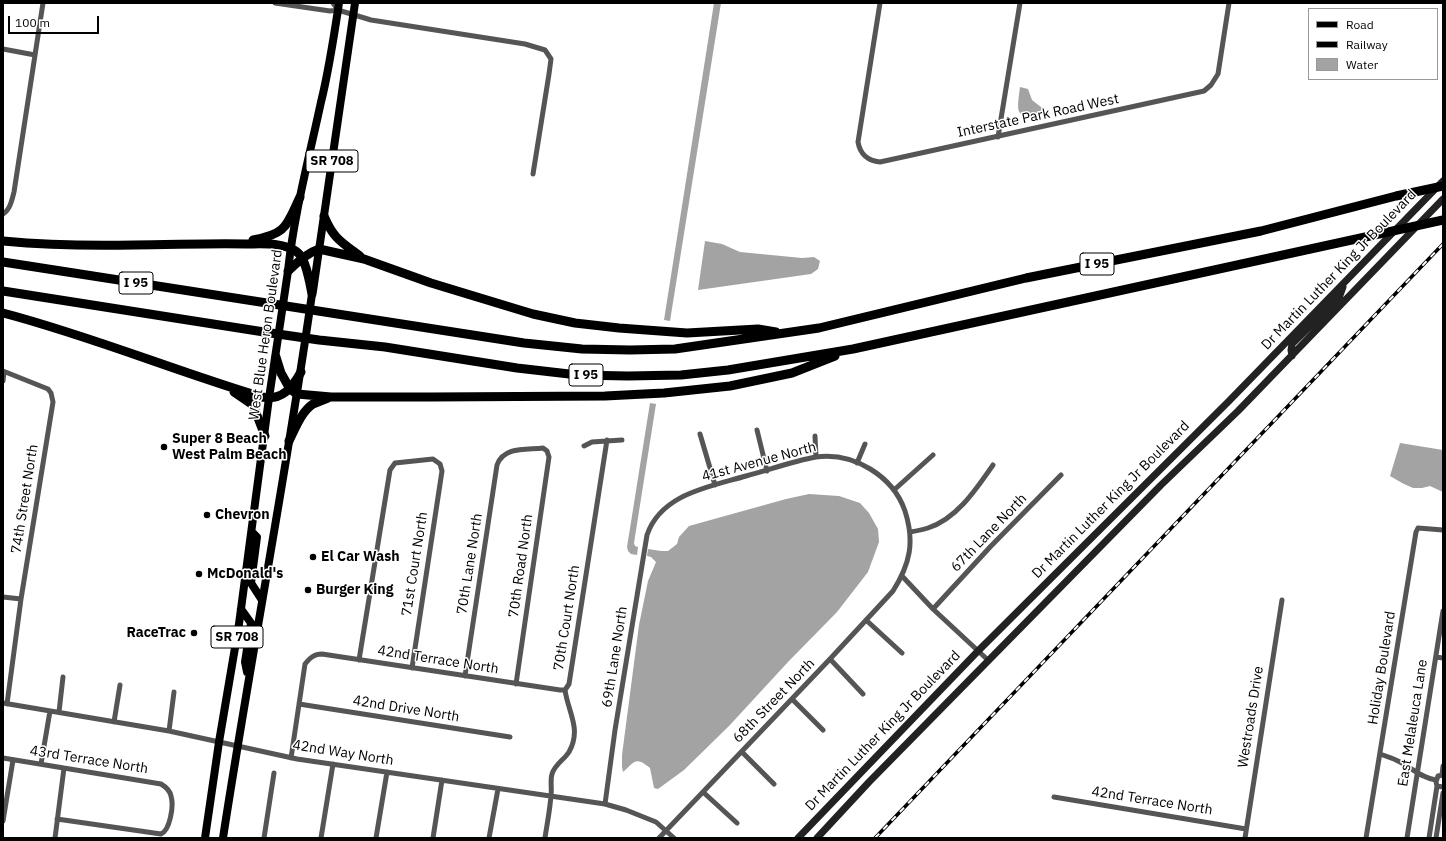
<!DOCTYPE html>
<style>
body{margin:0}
#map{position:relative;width:1446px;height:841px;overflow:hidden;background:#fff;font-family:"IBM Plex Sans",sans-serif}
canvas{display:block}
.frame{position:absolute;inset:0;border:4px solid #000;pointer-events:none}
.legend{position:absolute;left:1308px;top:8px;width:130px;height:72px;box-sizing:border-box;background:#fff;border:1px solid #999;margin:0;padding:5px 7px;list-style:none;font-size:12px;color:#000}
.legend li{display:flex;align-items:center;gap:8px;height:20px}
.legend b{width:20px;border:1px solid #999}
.scale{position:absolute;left:8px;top:16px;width:91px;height:18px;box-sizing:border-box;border:2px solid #000;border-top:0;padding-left:5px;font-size:12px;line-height:14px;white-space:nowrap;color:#000;-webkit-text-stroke:3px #fff;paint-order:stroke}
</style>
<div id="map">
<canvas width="1446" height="841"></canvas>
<div class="frame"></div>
<ul class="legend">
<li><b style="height:5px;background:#000"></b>Road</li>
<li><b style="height:5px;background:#000"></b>Railway</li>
<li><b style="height:11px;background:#a3a3a3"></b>Water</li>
</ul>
<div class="scale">100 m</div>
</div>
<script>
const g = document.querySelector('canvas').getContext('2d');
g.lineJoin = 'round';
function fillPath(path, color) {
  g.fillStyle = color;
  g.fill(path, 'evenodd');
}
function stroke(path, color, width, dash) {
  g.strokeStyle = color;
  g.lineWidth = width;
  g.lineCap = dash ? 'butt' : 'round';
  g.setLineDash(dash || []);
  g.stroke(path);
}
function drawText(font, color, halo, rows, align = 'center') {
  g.font = font + ' "IBM Plex Sans",sans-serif';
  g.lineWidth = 3;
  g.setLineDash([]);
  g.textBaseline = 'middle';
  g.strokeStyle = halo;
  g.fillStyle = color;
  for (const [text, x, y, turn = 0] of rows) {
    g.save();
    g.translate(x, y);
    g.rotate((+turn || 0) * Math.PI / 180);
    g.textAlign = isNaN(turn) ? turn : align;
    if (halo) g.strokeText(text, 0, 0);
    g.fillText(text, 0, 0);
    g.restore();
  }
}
const water = new Path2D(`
 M714,3h7l-51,318 -6,-1z
 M1020,87l8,2 4,11 14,11c-30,8 -30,6 -26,-24z
 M705,241l17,3 18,8 62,6 12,-1 6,4 -2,8 -7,5 -113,16z
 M650,403l6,1 -22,139 1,3 3,1 -1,8 -6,-1 -3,-3 -1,-4z
 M1400,443l43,7v42l-13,-6 -8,2h-9l-11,-5 -12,-7z
 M809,494l30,2 21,7 9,10 9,16 1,13 -11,30 -31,40 -49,50 -59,64 -45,44 -26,19 -4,-1 -4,-20c-15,-12 -15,-6 -27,4l-1,-5v-12l17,-130 9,-44 8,-19 -5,-5 -4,-1 1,-7 13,2h7l9,-7 2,-7 10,-11 97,-27z`);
const minor = new Path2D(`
 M275,3l55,8 8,-1 33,10 154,24 20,6 6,9 -2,15 -16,100
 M333,3l5,7
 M880,3l-22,139c2,12 10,19 22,20l324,-71 7,-6 7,-11 11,-71
 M3,49l32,6
 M998,137l22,-134
 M3,214c7,-4 9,-14 11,-22l29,-189
 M3,371l45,18 3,4 2,9 -32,197 -14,105
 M3,381l1,-9
 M757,430l10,41
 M700,434l15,51
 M815,436l1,21
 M584,446l8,-4 30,-2
 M857,463l8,-19
 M894,490l39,-35
 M910,532c6,-1 12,-2 18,-4 29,-9 49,-40 65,-63
 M902,576l31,33 56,52
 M3,597l18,2
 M933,609l58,-63 70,-71
 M866,620l36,33
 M1436,657l7,1
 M830,659l33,35
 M359,660l31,-190 5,-7 38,-4 7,5 2,7 -30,197
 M465,676l32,-211c7,-19 30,-15 46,-17l4,3 2,6 -33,227
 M792,699l31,31
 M3,703l166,28 128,28 308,45 21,6 30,12 18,16
 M299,704l211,33
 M59,712l4,-35
 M114,722l6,-37
 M169,731l5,-39
 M742,752l32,32
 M1380,754c6,2 12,4 18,7 13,6 23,17 38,19
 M3,758l158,26c5,3 9,7 10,12 3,10 -1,34 -10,38l-104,-15
 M291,758l14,-94c5,-6 9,-10 17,-10l238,36h5
 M41,764l9,-53
 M1442,775l1,-9
 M1443,775l-5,1 -2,6 1,4 6,1
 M703,792l34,31
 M1054,797l192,32
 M605,804l10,-74 32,-195c14,-41 62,-48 99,-59 23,-6 47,-15 70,-19 38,-5 77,19 89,54 10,31 5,53 -12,80l-63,68 -171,179
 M3,821l10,-61
 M55,838l9,-70
 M264,838l10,-65
 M321,838l12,-74
 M376,838l11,-66
 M433,838l9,-58
 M489,838l9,-49
 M545,838c2,-14 5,-28 6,-43 1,-6 -1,-15 1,-21 3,-10 12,-14 17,-22 13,-23 -1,-40 -4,-62l4,-6 38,-244
 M1245,838l37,-238
 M1366,838l50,-306 2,-4 25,2
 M1407,838l36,-227
 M1429,838l8,-52
 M1436,838l7,-45`);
const secondary = new Path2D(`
 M1292,356l-1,-6 1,-6 47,-46 4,-11
 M798,838l180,-187 251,-250 214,-220
 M817,838l52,-56 292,-297 77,-74 205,-212`);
const primary = new Path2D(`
 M288,271c6,-57 21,-113 33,-169 8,-32 13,-66 18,-99
 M313,291l42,-288`);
const trunk = new Path2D(`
 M252,532l5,5 -6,46 11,17
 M241,609l10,14 -6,39 2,10
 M205,838l14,-96 20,-118 30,-226 19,-127
 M223,838c28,-182 63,-362 89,-544`);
const motorway = new Path2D(`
 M324,216c9,22 17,26 36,40
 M253,240c34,-6 33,-14 47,-43
 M3,241c43,4 87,5 131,4 37,0 75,-2 112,-1 17,0 37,-2 51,8 9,6 13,32 15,42
 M3,262l521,81 58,6 48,1 45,-1 144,-21 207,-50 235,-47 135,-35 47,-10
 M288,271c10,-9 19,-18 31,-22l45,10 67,24 102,31 42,9 44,5 68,5 71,-4 18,3
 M3,291l261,41 55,8 66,7 132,21 61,7 50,1 53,-1 47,-5 125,-21 590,-129
 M3,313c88,23 172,58 259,84 20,4 30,-9 39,-25
 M276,357l5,16 9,16 7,5 34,3h100l174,-1 59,-3 66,-7 62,-13 43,-17
 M234,392l19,13 12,31
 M289,441c6,-12 12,-29 24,-37 5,-2 10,-4 15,-6`);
const rail = new Path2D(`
 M875,838l568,-594`);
const markers = [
 [164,447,4,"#000"],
 [207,515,4,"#000"],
 [313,557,4,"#000"],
 [199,574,4,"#000"],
 [308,590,4,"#000"],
 [194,633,4,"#000"]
];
const shields = [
 [332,161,52],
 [1097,264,34],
 [136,283,34],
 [586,375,34],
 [237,637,52]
];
const shieldNames = [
 ["SR 708",332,161],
 ["I 95",1097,264],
 ["I 95",136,283],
 ["I 95",586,375],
 ["SR 708",237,637]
];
const streetNames = [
 ["Interstate Park Road West",1038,116,-12],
 ["Dr Martin Luther King Jr Boulevard",1339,270,-46],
 ["West Blue Heron Boulevard",266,335,-82],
 ["41st Avenue North",759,462,-15],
 ["74th Street North",25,499,-81],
 ["Dr Martin Luther King Jr Boulevard",1111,500,-45],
 ["67th Lane North",989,533,-46],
 ["71st Court North",415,564,-81],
 ["70th Lane North",470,564,-81],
 ["70th Road North",521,566,-82],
 ["70th Court North",567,618,-81],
 ["69th Lane North",615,657,-81],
 ["42nd Terrace North",438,660,9],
 ["Holiday Boulevard",1382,668,-81],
 ["68th Street North",774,701,-46],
 ["42nd Drive North",406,709,9],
 ["Westroads Drive",1251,717,-81],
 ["East Melaleuca Lane",1413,723,-81],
 ["Dr Martin Luther King Jr Boulevard",883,731,-46],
 ["42nd Way North",343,753,9],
 ["43rd Terrace North",89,760,9],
 ["42nd Terrace North",1152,801,9]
];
const poiNames = [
 ["Super 8 Beach",172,439],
 ["West Palm Beach",172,455],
 ["Chevron",215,515],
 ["El Car Wash",321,557],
 ["McDonald's",207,574],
 ["Burger King",316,590],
 ["RaceTrac",186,633,"right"]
];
fillPath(water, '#a3a3a3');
stroke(minor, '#555', 5);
stroke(secondary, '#222', 7);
stroke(primary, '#000', 8);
stroke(trunk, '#000', 8);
stroke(motorway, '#000', 9);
stroke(rail, '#000', 3.5);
stroke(rail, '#fff', 2, [6]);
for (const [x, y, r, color] of markers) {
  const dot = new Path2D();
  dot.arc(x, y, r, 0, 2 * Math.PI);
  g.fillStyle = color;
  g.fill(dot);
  stroke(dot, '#fff', 1.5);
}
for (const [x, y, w] of shields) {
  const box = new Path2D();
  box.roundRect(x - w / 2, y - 11, w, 22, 3);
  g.fillStyle = '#fff';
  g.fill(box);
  stroke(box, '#000', 1);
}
drawText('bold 13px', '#000', null, shieldNames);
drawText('14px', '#000', '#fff', streetNames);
drawText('bold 14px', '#000', '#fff', poiNames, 'left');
</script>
